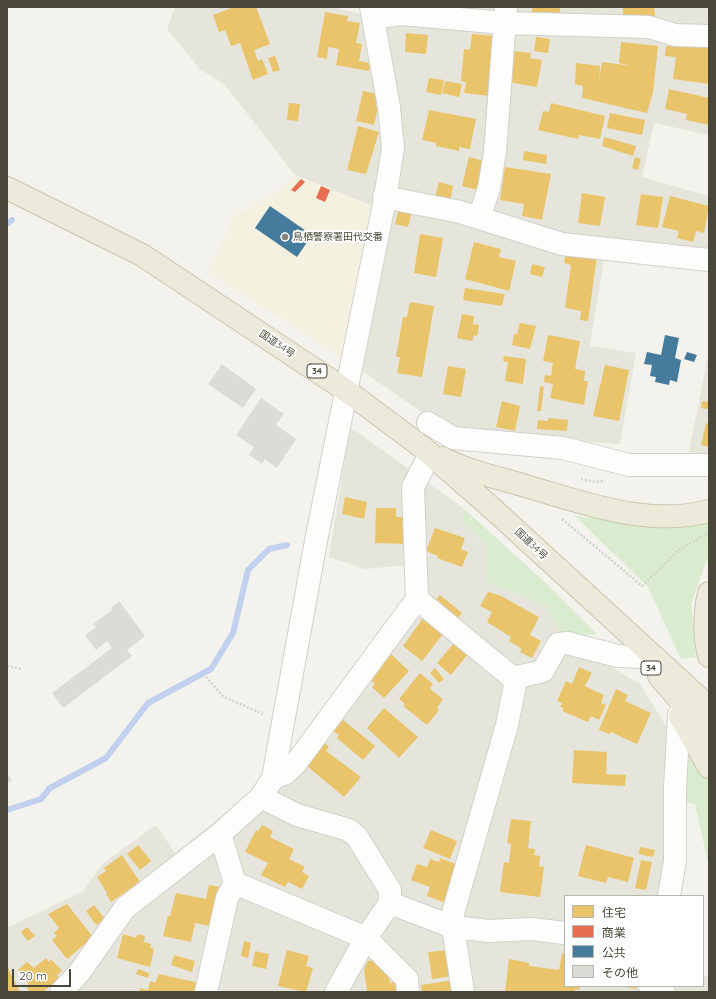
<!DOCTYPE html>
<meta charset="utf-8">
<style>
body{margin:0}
#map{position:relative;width:716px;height:999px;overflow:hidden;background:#f3f2ed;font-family:Quicksand,"Noto Sans JP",sans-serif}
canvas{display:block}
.frame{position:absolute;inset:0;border:8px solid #494739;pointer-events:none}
.legend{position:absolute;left:564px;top:895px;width:140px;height:92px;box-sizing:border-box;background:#fff;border:1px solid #b6b5b0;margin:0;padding:5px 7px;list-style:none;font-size:12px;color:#494739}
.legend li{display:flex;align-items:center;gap:8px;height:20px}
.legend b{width:20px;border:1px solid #b6b5b0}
.scale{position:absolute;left:12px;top:969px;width:59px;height:18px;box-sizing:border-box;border:2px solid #494739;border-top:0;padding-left:5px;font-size:12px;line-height:14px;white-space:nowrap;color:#494739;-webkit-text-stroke:3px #fff;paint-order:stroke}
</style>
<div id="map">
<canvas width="716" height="999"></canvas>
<div class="frame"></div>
<ul class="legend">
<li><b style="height:11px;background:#e9c46a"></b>住宅</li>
<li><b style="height:11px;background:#e76f51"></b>商業</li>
<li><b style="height:11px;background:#457b9d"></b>公共</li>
<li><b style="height:11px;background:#dcdbd6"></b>その他</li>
</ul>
<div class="scale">20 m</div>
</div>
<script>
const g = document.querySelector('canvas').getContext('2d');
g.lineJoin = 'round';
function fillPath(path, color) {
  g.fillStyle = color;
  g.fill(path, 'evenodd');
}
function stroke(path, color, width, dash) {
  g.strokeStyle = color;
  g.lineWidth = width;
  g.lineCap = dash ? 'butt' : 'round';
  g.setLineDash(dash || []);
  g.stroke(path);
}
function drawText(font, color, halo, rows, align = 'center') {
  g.font = font + ' Quicksand,"Noto Sans JP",sans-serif';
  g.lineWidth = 4;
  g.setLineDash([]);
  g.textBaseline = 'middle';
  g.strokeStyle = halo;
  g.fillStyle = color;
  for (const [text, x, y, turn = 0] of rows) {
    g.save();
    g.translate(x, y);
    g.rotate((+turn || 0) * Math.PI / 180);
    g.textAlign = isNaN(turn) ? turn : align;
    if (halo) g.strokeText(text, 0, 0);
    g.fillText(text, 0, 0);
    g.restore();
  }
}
const residential = new Path2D(`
 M175,7h158l31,8 -2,-8h347v128l-55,-12 -12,54 67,19v71l-105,-9 -14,88 46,7 -16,91 -168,-11 -106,-73 27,-154 -78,-31 -70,-90 -25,-16 -33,-40z
 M709,350v104l-20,-2z
 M350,427l112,80 2,14 22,24v36l60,24 17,33 77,46 42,68 -7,144h-110v90h138v-10h6v16h-702v-64l76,-37 19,-27 54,-39 19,28 120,-95 114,-150 -2,-43 -42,4 -36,-12z`);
const commercial = new Path2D(`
 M295,175l78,31 -27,154 -138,-88 25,-55 38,-20z`);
const green = new Path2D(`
 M462,507l85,77 50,50 -34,4 -17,-33 -60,-24v-36l-22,-24z
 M575,516l98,11 36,-6v39l-3,2 -15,41 5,54 -15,2 -33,-72z
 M682,752l21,18 6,12v85l-14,-63 -15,-3z`);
const homes = new Path2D(`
 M234,7h22l14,37 -16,6 4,11 4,-2 6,15 -15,6 -13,-37 -9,3 -6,-16 -6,2 -6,-17z
 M532,7h28v6l-28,-1z
 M623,7h31l1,10h-32z
 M325,12l23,4 -1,5 13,2 -4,20 6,1 -3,17 11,2 -1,8 -33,-6 3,-16 -11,-2 -1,12 -10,-2z
 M406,33l22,2 -2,19 -21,-2z
 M472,34l23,2 -6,60 -25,-3 2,-11 -5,-1 3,-32 6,1z
 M536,37l14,2 -2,14 -14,-2z
 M621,42l37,4 -5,46 -6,21 -65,-15 1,-12 -8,-2 1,-21 24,3 -1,15 3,-19 30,4 -13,-3z
 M666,46l43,1v37l-36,-5 3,-22 -11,-1z
 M513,51l18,2 -1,5 12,2 -5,27 -29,-5z
 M275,56l5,14 -7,2 -5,-14z
 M429,78l15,2 -3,15 -15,-3z
 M445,81l17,3 -3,13 -17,-4z
 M669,89l40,9v27l-23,-5 1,-6 -22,-5z
 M363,91l15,3 -2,12 2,1 -4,18 -18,-4z
 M289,103l11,1 -2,17 -11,-1z
 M551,103l54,13 -5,23 -21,-4 -1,4 -40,-9 5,-19 6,1z
 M429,110l47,9 -6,30 -11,-2v4l-23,-5v-3l-14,-3z
 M610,113l35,7 -3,15 -35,-7z
 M358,126l21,6 -13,42 -19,-4z
 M604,137l32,9 -3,10 -31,-10z
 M524,151l23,4 -1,9 -23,-4z
 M469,157l15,4 -6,29 -16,-4z
 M635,157l6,2 -3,11 -6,-2z
 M505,167l46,7 -9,46 -20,-4 2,-12 -24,-4z
 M439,182l14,4 -3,16 -15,-4z
 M582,193l23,4 -5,29 -22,-3z
 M641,194l22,3 -5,31 -22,-3z
 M670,196l39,10 -5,27 -8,-2 -3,11 -16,-4 2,-7 -17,-4z
 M399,208l13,3 -4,16 -13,-3z
 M420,234l23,4 -7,39 -22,-4z
 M474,242l27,7 -2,8 17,4 -7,30 -44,-12z
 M566,252l31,4 -9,65 -8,-1 1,-9 -16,-3 6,-43 -7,-2z
 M532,264l13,3 -3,10 -12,-3z
 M465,288l40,6 -3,12 -39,-6z
 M410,302l24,4 -12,71 -25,-4 3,-16h-4l7,-40h4z
 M462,314l12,2 -1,8 6,1 -2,11 -3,-1 -2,6 -15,-3z
 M520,323l16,3 -6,23 -18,-4 2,-11h3z
 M548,335l32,6 -5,28 10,2 -1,10h4l-4,24 -34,-7 3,-14 -9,-2 1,-7 6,1 2,-13 -10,-2z
 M504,356l22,3 -3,25 -18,-3 3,-19 -5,-1z
 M605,365l24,5 -10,51 -26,-5z
 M448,366l18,3 -5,28 -18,-3z
 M540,386l4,1 -3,24h-4z
 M502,401l18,5 -5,25 -19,-4z
 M702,401l7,1v7l-8,-1z
 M548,418l20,2 -1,11 -30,-2 1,-9 10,1z
 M706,423l3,1v23l-8,-2z
 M345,497l22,5 -3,17 -22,-5z
 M376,508h20v9h11l-1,27 -31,-1z
 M435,528l30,10 -4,11 7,3 -6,15 -25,-9 1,-2 -12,-5z
 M488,592l11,3 40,22 -9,18 11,6 -9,17 -12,-6 2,-3 -13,-8 2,-4 -24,-15 5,-10 -12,-6z
 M440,595l22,18 -8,9 -22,-18z
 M423,618l20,16 -21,27 -19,-15z
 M454,643l14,11 -17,21 -14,-12z
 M391,654l18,17 -25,27 -12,-11 3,-3 -7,-6z
 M579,667l13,6 -7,13 19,9 -3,8 5,2 -7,15 -8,-4 -3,6 -26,-11 2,-3 -4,-1 2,-4 -5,-2 9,-20 6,3z
 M435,668l9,11 -5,4 -9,-10z
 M420,673l13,11 -3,5 13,10 -6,9 2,2 -12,15 -24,-19 2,-2 -6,-5z
 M616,689l12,6 -3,6 26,12 -14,31 -26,-12 -2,2 -10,-4z
 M384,708l34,29 -19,21 -32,-30z
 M342,719l33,27 -12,14 -26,-22 2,-3 -7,-5z
 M324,742l5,5 -3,4 35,26 -17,20 -37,-31 13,-16 -2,-2z
 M574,750l33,2 -1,22 20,1 -1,11 -53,-3z
 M511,819l20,2 -3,27 7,1 -1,6 6,1 -1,10 5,1 -4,30 -40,-5 4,-30 5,1 2,-19 -4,-1z
 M262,825l11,6 -3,6 24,12 -5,10 16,8 -3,5 7,4 -7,13 -14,-7 -3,5 -24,-12 7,-12 -23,-11 11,-22 2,1z
 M431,830l26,11 -7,18 -27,-11z
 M138,845l13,16 -11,9 -13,-16z
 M586,845l48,13 -6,24 -20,-5 -2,6 -28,-7z
 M640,847l15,3 -2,7 -14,-3z
 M122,855l18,27 -29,20 -5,-8 1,-1 -10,-16 9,-6 -2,-3z
 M440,858l16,6 -10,39 -19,-7 3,-9 -19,-7 6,-16 10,3 3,-8 9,3z
 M641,860l11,2 -6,28 -11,-2z
 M209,885l12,2 -11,39 -15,-3 -4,19 -28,-6 5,-20h2l6,-23 30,6z
 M67,904l26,33 -26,22 -15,-19 5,-4 -3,-3 5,-5 -11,-14z
 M94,905l11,14 -9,6 -10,-14z
 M27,927l8,9 -7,5 -7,-9z
 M123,934l13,4 2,-4 7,2 -1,6 7,2 -1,4 4,1 -4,18 -33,-9z
 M244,941l7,2 -3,15 -7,-2z
 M287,950l22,6 -3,10 7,2 -7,24 -28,-6z
 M449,950l4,26 -21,3 -4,-27z
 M255,951l14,3 -3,15 -14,-3z
 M562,953h3v33h15l-1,4 -4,-1v3h-70l4,-33 20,4v3l30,4z
 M174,955l21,6 -3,11 -21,-7z
 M46,958l3,4 2,-3 11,12 -5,4 2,3 -16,14h-13l-4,-5 3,-2 -11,-15 9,-8 7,6z
 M376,960l12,13 2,10 5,-1 1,10h-29l-3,-23 4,-8z
 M7,964l3,8 10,20h-13z
 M138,969l11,4 -1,5 -12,-4z
 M159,974l40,9 -2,8 -58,1 1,-4 8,2 2,-9 5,2z
 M454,980l2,12h-7v-3l-1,3h-26l-1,-7z
 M622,986h15l-1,3z`);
const shops = new Path2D(`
 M301,179l4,3 -10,10 -4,-2z
 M321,186l9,4 -5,12 -9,-4z`);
const public = new Path2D(`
 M270,206l42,29 -15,22 -42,-29z
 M665,335l14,3 -4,20 6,2 -4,22 -7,-2 -1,5 -14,-3 1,-5 -6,-1 2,-11 -8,-1 3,-12 14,3z
 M687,352l10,3 -3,7 -10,-3z`);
const stream = new Path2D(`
 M7,224l5,-4
 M7,810l34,-11 9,-11 56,-30 42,-55 63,-34 22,-36 15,-63 21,-21 18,-4`);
const building = new Path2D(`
 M222,364l34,25 -13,19 -35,-24z
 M261,398l23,16 -8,11 20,14 -19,29 -12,-9 -3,5 -13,-9 5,-8 -18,-12z
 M119,601l26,35 -18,14 5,6 -69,52 -11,-15 60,-45 -5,-7 -11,9 -11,-15 11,-8 -3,-3 19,-14 -1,-2z
 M7,773l5,7 -5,4z`);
const path = new Path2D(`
 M581,479l14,3 9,-1
 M562,519l80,67 38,-37 29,-16
 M7,666l15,3
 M206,677l18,20 39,17`);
const minor = new Path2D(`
 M373,18l28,-4 103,9 145,4 26,8 34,1
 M384,197l76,15 102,32 147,16
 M479,218l10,-30 6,-36 11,-145
 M428,423l25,15 110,10 66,17h80
 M417,599l96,79 2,7 -8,40 -54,188v14l10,65
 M513,678l30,-7 15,-27 9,-1 51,13 24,1
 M273,778l13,-5 10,-10 121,-164 -4,-112 17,-33
 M261,797l36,18 52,15 8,7 33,53v13
 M220,834l15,49 131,55 -30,54
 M669,896l6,-35v-72l4,-74
 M650,987l14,5
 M61,992l18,-19 46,-65 95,-74 41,-37 12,-19 43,-237 68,-337 9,-56 -4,-41 -18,-100
 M206,992l21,-94 8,-15
 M408,992l-1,-13 -41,-41 24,-35 63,24 36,4 42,-2 34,4`);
const highway = new Path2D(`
 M7,188l135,67 205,136 75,56 72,63 215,197
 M442,458c27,14 58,20 87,29 59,17 119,40 180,24
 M709,593c-5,22 -5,42 0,63
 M659,676l50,58
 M680,716l29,51`);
const markers = [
 [285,237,4,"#848378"]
];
const shields = [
 [317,371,20],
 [651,668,20]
];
const shieldNames = [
 ["34",317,371],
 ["34",651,668]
];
const poiNames = [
 ["鳥栖警察署田代交番",293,237]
];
const streetNames = [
 ["国道34号",277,344,34],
 ["国道34号",531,544,43]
];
fillPath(residential, '#e6e5dc');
fillPath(commercial, '#f4f1e1');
fillPath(green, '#d9eccf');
fillPath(homes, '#e9c46a');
fillPath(shops, '#e76f51');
fillPath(public, '#457b9d');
stroke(stream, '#c1d0ee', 6);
fillPath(building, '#dcdbd6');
stroke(minor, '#d1d0cb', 24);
stroke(highway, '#c9c6aa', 24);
stroke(path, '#d3d2cb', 2.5, [2, 2]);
stroke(minor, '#fdfdfc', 22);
stroke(highway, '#eceadb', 22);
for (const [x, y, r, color] of markers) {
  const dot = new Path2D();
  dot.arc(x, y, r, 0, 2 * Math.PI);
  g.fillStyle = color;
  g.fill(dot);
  stroke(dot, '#fff', 1.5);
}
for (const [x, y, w] of shields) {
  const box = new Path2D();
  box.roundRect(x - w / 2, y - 7, w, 14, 3);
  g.fillStyle = '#fff';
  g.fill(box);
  stroke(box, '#494739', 1);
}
drawText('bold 9px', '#494739', null, shieldNames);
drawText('10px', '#494739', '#fff', poiNames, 'left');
drawText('10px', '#494739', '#fff', streetNames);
</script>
